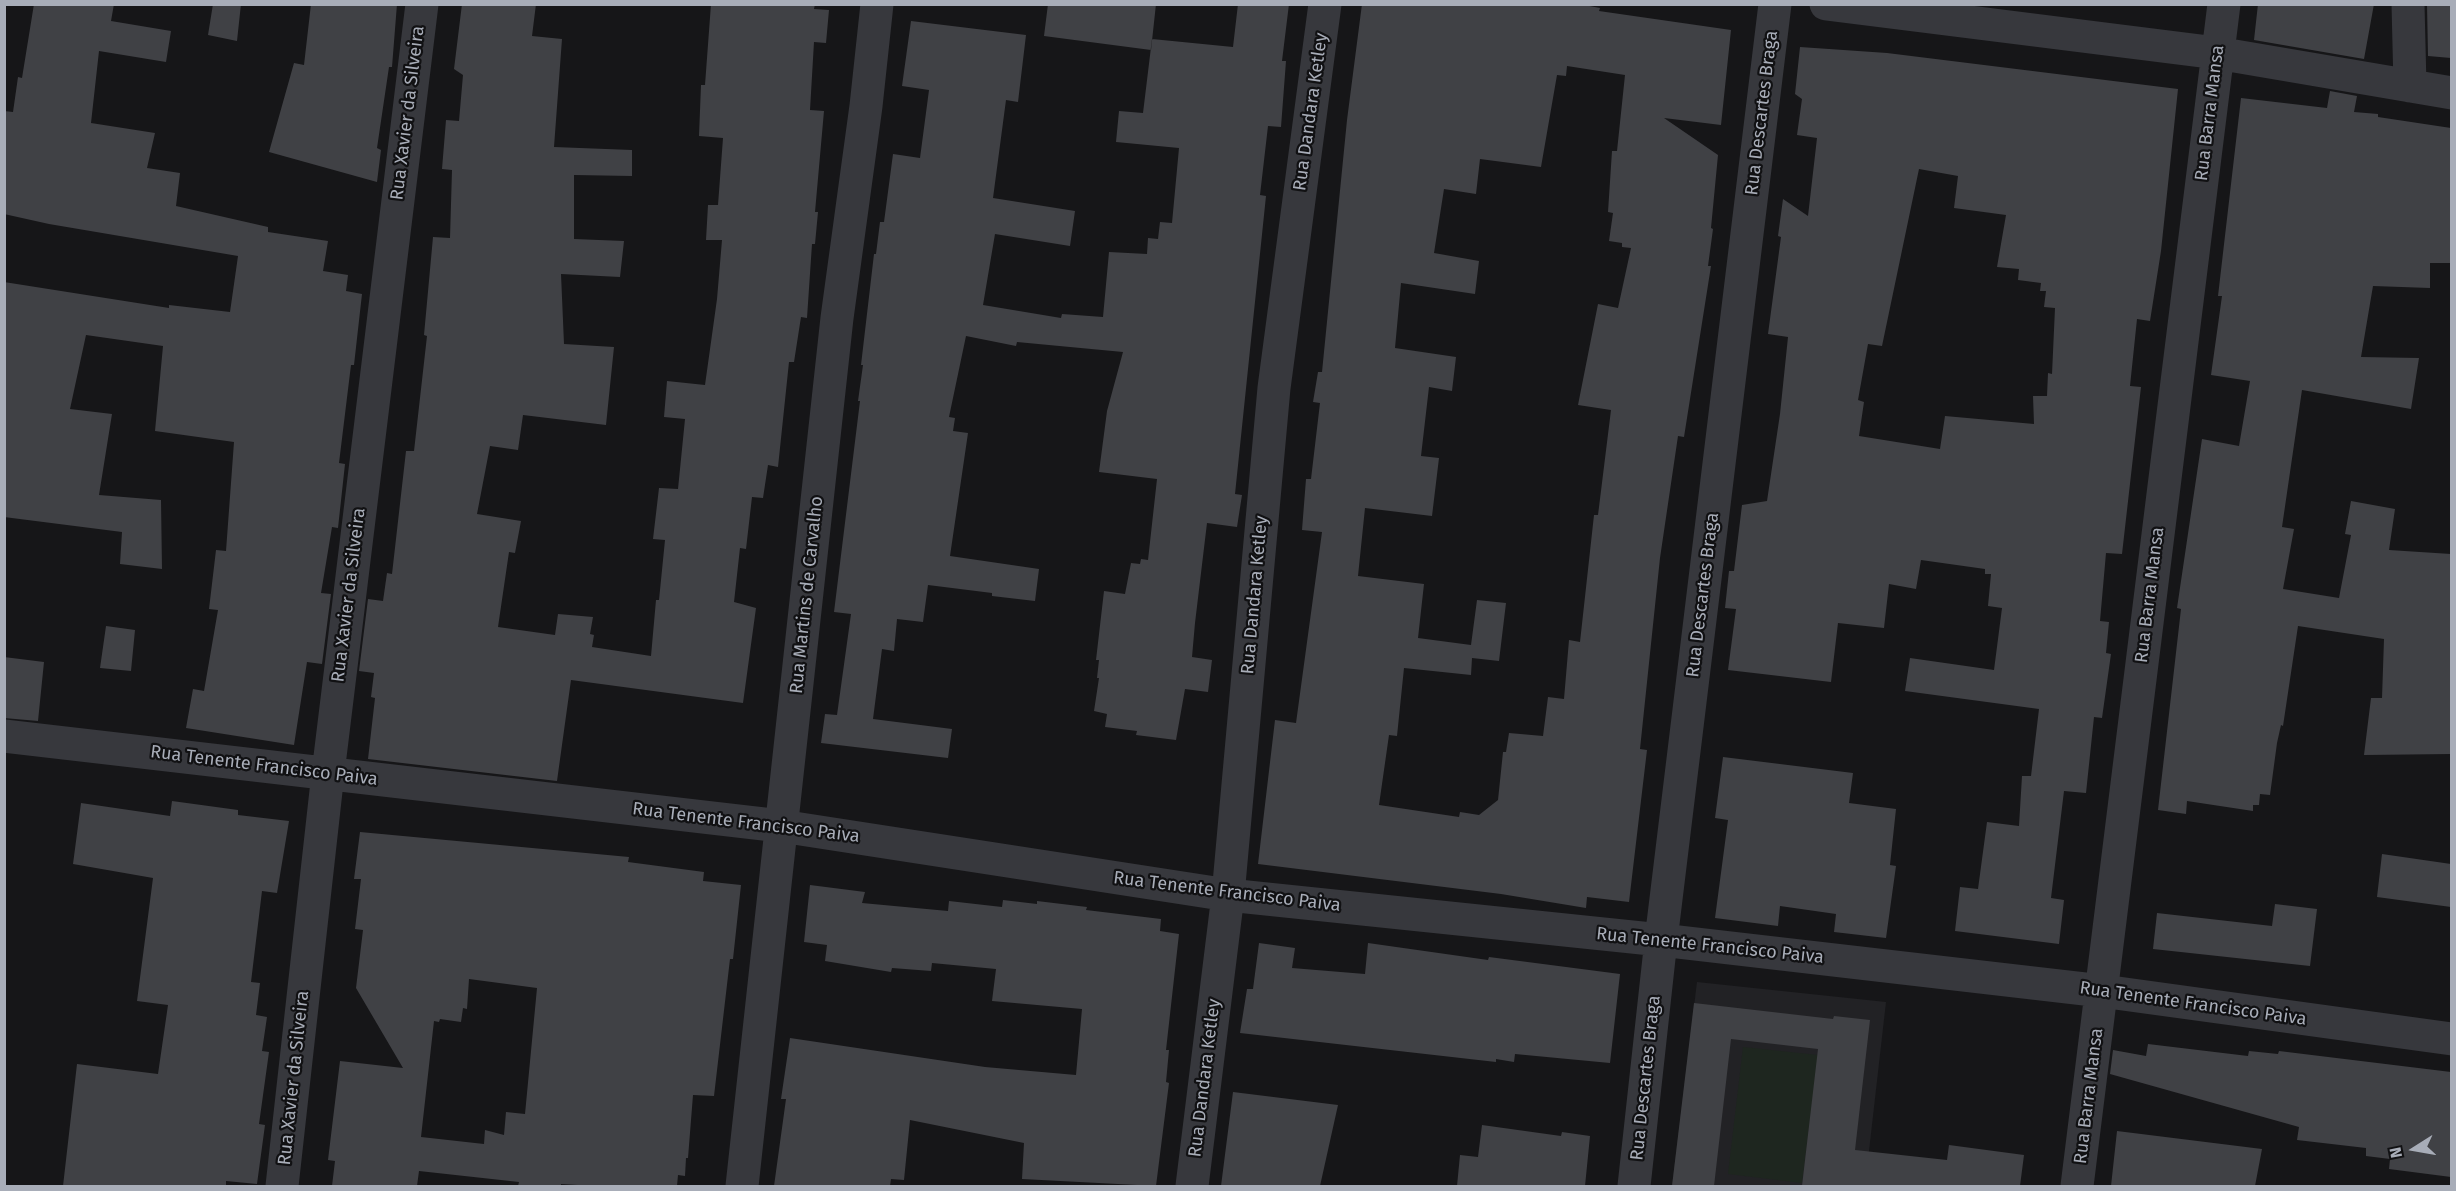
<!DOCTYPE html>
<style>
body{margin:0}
#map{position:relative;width:2456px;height:1191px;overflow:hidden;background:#161618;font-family:"Fira Sans",sans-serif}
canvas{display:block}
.frame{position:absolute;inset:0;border:6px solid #a8adb8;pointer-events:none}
.north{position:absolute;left:2384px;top:1119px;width:60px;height:60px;-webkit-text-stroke:4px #111113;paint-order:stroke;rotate:259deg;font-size:16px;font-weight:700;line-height:24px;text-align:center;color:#a8adb8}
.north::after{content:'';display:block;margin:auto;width:21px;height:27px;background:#a8adb8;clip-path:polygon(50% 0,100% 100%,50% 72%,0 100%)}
</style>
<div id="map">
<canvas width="2456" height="1191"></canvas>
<div class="frame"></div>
<div class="north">N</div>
</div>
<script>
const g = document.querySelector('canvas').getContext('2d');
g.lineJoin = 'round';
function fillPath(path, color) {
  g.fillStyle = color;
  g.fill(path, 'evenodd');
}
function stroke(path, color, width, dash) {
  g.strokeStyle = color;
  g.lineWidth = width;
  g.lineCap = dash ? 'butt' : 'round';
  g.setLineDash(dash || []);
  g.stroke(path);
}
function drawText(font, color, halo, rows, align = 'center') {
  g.font = font + ' "Fira Sans",sans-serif';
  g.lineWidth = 4.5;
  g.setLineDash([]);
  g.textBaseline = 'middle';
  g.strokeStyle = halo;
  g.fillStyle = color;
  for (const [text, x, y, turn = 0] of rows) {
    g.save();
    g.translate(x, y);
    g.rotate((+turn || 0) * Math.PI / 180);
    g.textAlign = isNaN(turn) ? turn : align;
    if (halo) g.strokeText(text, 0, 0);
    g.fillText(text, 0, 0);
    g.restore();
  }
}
const built = new Path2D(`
 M1697,982l189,20 -21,184h-193z`);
const green = new Path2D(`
 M1743,1047l75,8 -16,128 -74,-9z`);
const building = new Path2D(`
 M34,4h80l-3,17 60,10 -5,31 -67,-11 -8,72 64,10 -8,35 33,5 -4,33 92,21v5l60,9 -5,30 25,4 -2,16 16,3 -8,71h-3l-12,98 6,1 -7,64 -6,-1 -11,66 10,1 -9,70 -15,-2 -13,83 -108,-17 7,-39 11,2 14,-81 -9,-1 7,-59 10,1 8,-109 -79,-11 8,-85 -77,-11 -16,74 42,5 -13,81 62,5 1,69 -42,-5 2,-32 -118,-15v-235l165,26v-3l61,7 8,-56 -189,-32 -45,-10v-103l9,1 5,-35 4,1z
 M213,4h28l-4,37 -29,-6z
 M311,4h86l-5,63h-3l-12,81 4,2 -4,32 -108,-30 25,-89 10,2z
 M462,4h74l-4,32 30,3 -8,108 78,3v26l-58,-1v64l50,2 -4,36 -59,-3 3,70 50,3 -8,78 -83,-10 -5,35 -28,-4 -13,68 44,7 -6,32 -6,-1 -11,75 57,8 3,-21 35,3 -3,17 4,1 -2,12 59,9 5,-56h3l6,-60 -12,-1 6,-51 19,1 7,-70 -21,-2 3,-36 38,4 12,-86 5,-59h-16l2,-35h10l5,-67 -24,-2 2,-51h4l6,-81h104l-1,5 15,1 -3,33 -12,-1 -4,68 14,1 -9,101h3l-3,32h-3l-5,74 -6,-1 -7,45h-5l-11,105 -10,-2 -5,33 -11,-1 -6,52 -6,-1 -6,54 22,6 -13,95 -172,-23 -14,101 -189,-22 7,-61 -4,-1 3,-24 -15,-2 9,-72 15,2 4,-28 5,1 14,-123h8l13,-115 -3,-1 9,-98 17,1 2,-68 -10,-1 4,-49 13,1 4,-46 -9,-6z
 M1048,4h108l-5,46 -107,-14z
 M1238,4h51l-7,57h4l-5,66 -13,-1 -8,69 6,1 -31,298 7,1 -5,32 -30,-4 -12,100 -3,34 20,3 -4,32 -23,-3 -9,51 -40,-5 1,-4 -32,-4 2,-13 -13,-3 5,-33h-2l2,-18h-3l8,-69 21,3 6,-31 9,1 1,-5 7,1 9,-81 -58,-7 8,-61 16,-59 -106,-10 -1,4 -50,-10 -17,81 6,1 -2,13 15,2 -18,123 89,13 -4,32 -43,-5v-3l-64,-8 -5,37 -26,-3 -3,32 -12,-2 -9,70 79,10 -4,29 -127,-15 4,-29 12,1 14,-101 -17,-2 26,-211h-2l5,-36h-2l13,-111h2l4,-32h4l9,-68 27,4 9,-68 -27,-4 9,-65 115,14 -8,67 -12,-2 -13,98 82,13 -5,35 -75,-12 -12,71 78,13 1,-4 41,3 6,-65 38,2 1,-16 10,1 2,-17 12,1 7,-75 -63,-6 3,-31 24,2 9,-74 81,8z
 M1362,4h217l21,4 -1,3 132,19 -10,95 -57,-7 54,37 -7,73 2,1 -5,37h3l-27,171 -6,-1 -18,122 -20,191 7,1 -18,152 -42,-5 -1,11 -85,-14 -243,-30 17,-144 21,3 26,-191 -20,-2 4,-51h5l9,-76 -7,-1 5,-30h4l25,-252zM1567,66l58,9 -8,76h-5l-4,61 5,1 -4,28 13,2v4l9,1 -13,60 -20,-4 -20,101 33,5 -13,105h-4l-14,127 -11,-2 -5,59 -16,-2 -5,39 -34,-3 -3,19h-3l-5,48 -19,15 -19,-3 -1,5 -80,-12 10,-70 8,1 7,-68 67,7 1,-17 27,3 7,-58 -29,-3 -6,45 -53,-7 6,-54 -66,-8 7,-68 67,8 7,-58 -18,-2 8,-69 23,4 4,-34 -61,-9 6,-65 74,11 4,-33 -45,-8 10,-64 32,5 4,-35 61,8 16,-92 9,1z
 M2258,4h116l-10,55 -110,-19z
 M2427,4h24v54l-23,-2z
 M1800,47l87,6 291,36 -17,162 -11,70 -13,-2 -7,67 11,1 -19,167 -16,-1 -6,68 9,1 -3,31 5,1 -9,64 -8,-1 -8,76 -22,-2 -13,107 13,2 -5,44 -104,-13 5,-44 18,2 9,-67 32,4 3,-50h9l8,-67 -134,-18 5,-33 84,12 8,-62 -14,-2 3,-32h-6v-5l-64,-9 -5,29 -27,-5 -5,44 -46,-5 -7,59 -103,-12 8,-61 -11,-1 4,-37h5l8,-66 25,-4 13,-87 8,-77 -20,-3 13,-97 -3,-1 5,-37 25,17 9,-78 -20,-3 5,-36 -7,-5zM1919,169l39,7 -4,32 52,7 -9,52 22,2 -1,11 23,3 -1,8h6l-2,16 11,1 -3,66 -4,-1 -1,23h-14l1,28 -89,-8 -5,33 -81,-13 5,-34 -6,-2 10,-56 14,2z
 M2330,91l27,5 -3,16 24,2v3l73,11v135h-21v25l-57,-2 -12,71 58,1 -8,51 -109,-19 -20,137 12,2 -11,60 56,9 12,-63 -6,-1 6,-33 44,8 -6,41 62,4v200l-87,1 7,-57h11l2,-59 -86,-13 -15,100 -2,-1 -4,18 -7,52 -10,-1 -1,11h-6v6l-66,-10 -1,13 -28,-4 23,-201 -4,-1 25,-169 37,7 11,-65 -39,-6 11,-79h-4l23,-198 86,10z
 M106,626l29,4 -4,41 -31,-3z
 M4,657l40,5 -6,59 -34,-3z
 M1723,757l130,16 -4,30 47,6 -6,56 6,1 -10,72 -52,-6 2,-18 -56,-8 -2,20 -63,-8 13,-98 -13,-2z
 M172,801l66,9v5l51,6 -12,72 -15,-2 -11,91 9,1 -4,32 11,2 -5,34 7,1 -10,72 6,1 -8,59 -31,-3v5h-163l14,-122 81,10 10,-69 -31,-4 16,-123 -80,-14 8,-61 89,13z
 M360,832l269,25 -1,5 76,10 -1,9 38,4 -8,74h-3l-16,137 -21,-1 -5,63h-2l-1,18 -7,-1 -1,11h-83l-33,-2v2h-43l1,-4 -100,-11 -2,15h-85l3,-25 -7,-1 12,-99 63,7 -47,-80 7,-58 -8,-1 6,-50h-7zM469,979l68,9 -12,126 -19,-2 -2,23 -19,-5 -1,14 -63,-7 13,-116 5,1 1,-3 21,3 2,-14 4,1z
 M2382,854l69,10v43l-74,-10z
 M810,885l55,7 -3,11 86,8 1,-10 53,6 1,-7 34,4v-3l50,6 -1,3 75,9 -1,12 19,3 -13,116h3l-3,32 3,1 -13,103 -134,-7 2,-36 -114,-23 -6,60 -13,-1 -1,7h-116l12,-87h-5l9,-61 195,29 91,8 6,-66 -90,-8 4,-32 -64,-6 -1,8 -39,-3 -1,4 -66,-11 2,-16 -23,-3z
 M2275,904l42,5 -7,57 -157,-17 4,-36 115,13z
 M1259,943l36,5 -3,20 73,6 3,-31 120,17 1,-3 131,17 -10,89 -95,-9 -1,8 -18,-3v3l-256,-29 7,-44h6z
 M1694,1003l139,16 1,-3 36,4 -15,130 92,10 2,-15 75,10 -4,31h-218l16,-137 -87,-10 -17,147h-42z
 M2148,1044l100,12 1,-5 29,3 1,-3 172,21v105l-62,-8 1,-10 -24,-3v-8l-69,-8 2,-13 -189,-53 3,-24 33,6z
 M1233,1092l105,13 -18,81h-99z
 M1482,1125l79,11 1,-4 28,4 -5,50h-128l3,-31 18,2z
 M2117,1131l145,18 -7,37h-144z`);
const street = new Path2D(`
 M1826,4l391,49 235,40
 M2408,4l2,82
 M4,736l777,90 447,69 433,45 441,51 350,48
 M282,1186l46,-413 94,-769
 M742,1186l95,-868 29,-212 11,-102
 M1192,1186l36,-291 46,-507 51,-384
 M1634,1186l27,-246 114,-936
 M2077,1186l147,-1182`);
const streetNames = [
 ["Rua Dandara Ketley",1311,112,-82],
 ["Rua Xavier da Silveira",408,113,-83],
 ["Rua Descartes Braga",1762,113,-83],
 ["Rua Barra Mansa",2210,113,-83],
 ["Rua Xavier da Silveira",349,595,-83],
 ["Rua Martins de Carvalho",807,595,-84],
 ["Rua Dandara Ketley",1255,595,-85],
 ["Rua Descartes Braga",1703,595,-83],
 ["Rua Barra Mansa",2150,595,-83],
 ["Rua Tenente Francisco Paiva",264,766,7],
 ["Rua Tenente Francisco Paiva",746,823,7],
 ["Rua Tenente Francisco Paiva",1227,892,7],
 ["Rua Tenente Francisco Paiva",1710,946,6],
 ["Rua Tenente Francisco Paiva",2193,1004,8],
 ["Rua Xavier da Silveira",294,1078,-84],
 ["Rua Dandara Ketley",1205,1078,-83],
 ["Rua Descartes Braga",1646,1078,-84],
 ["Rua Barra Mansa",2089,1096,-83]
];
fillPath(built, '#222225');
fillPath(green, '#1e261f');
fillPath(building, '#404145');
stroke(street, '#37383d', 33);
drawText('18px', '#a8adb8', '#111113', streetNames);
</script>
